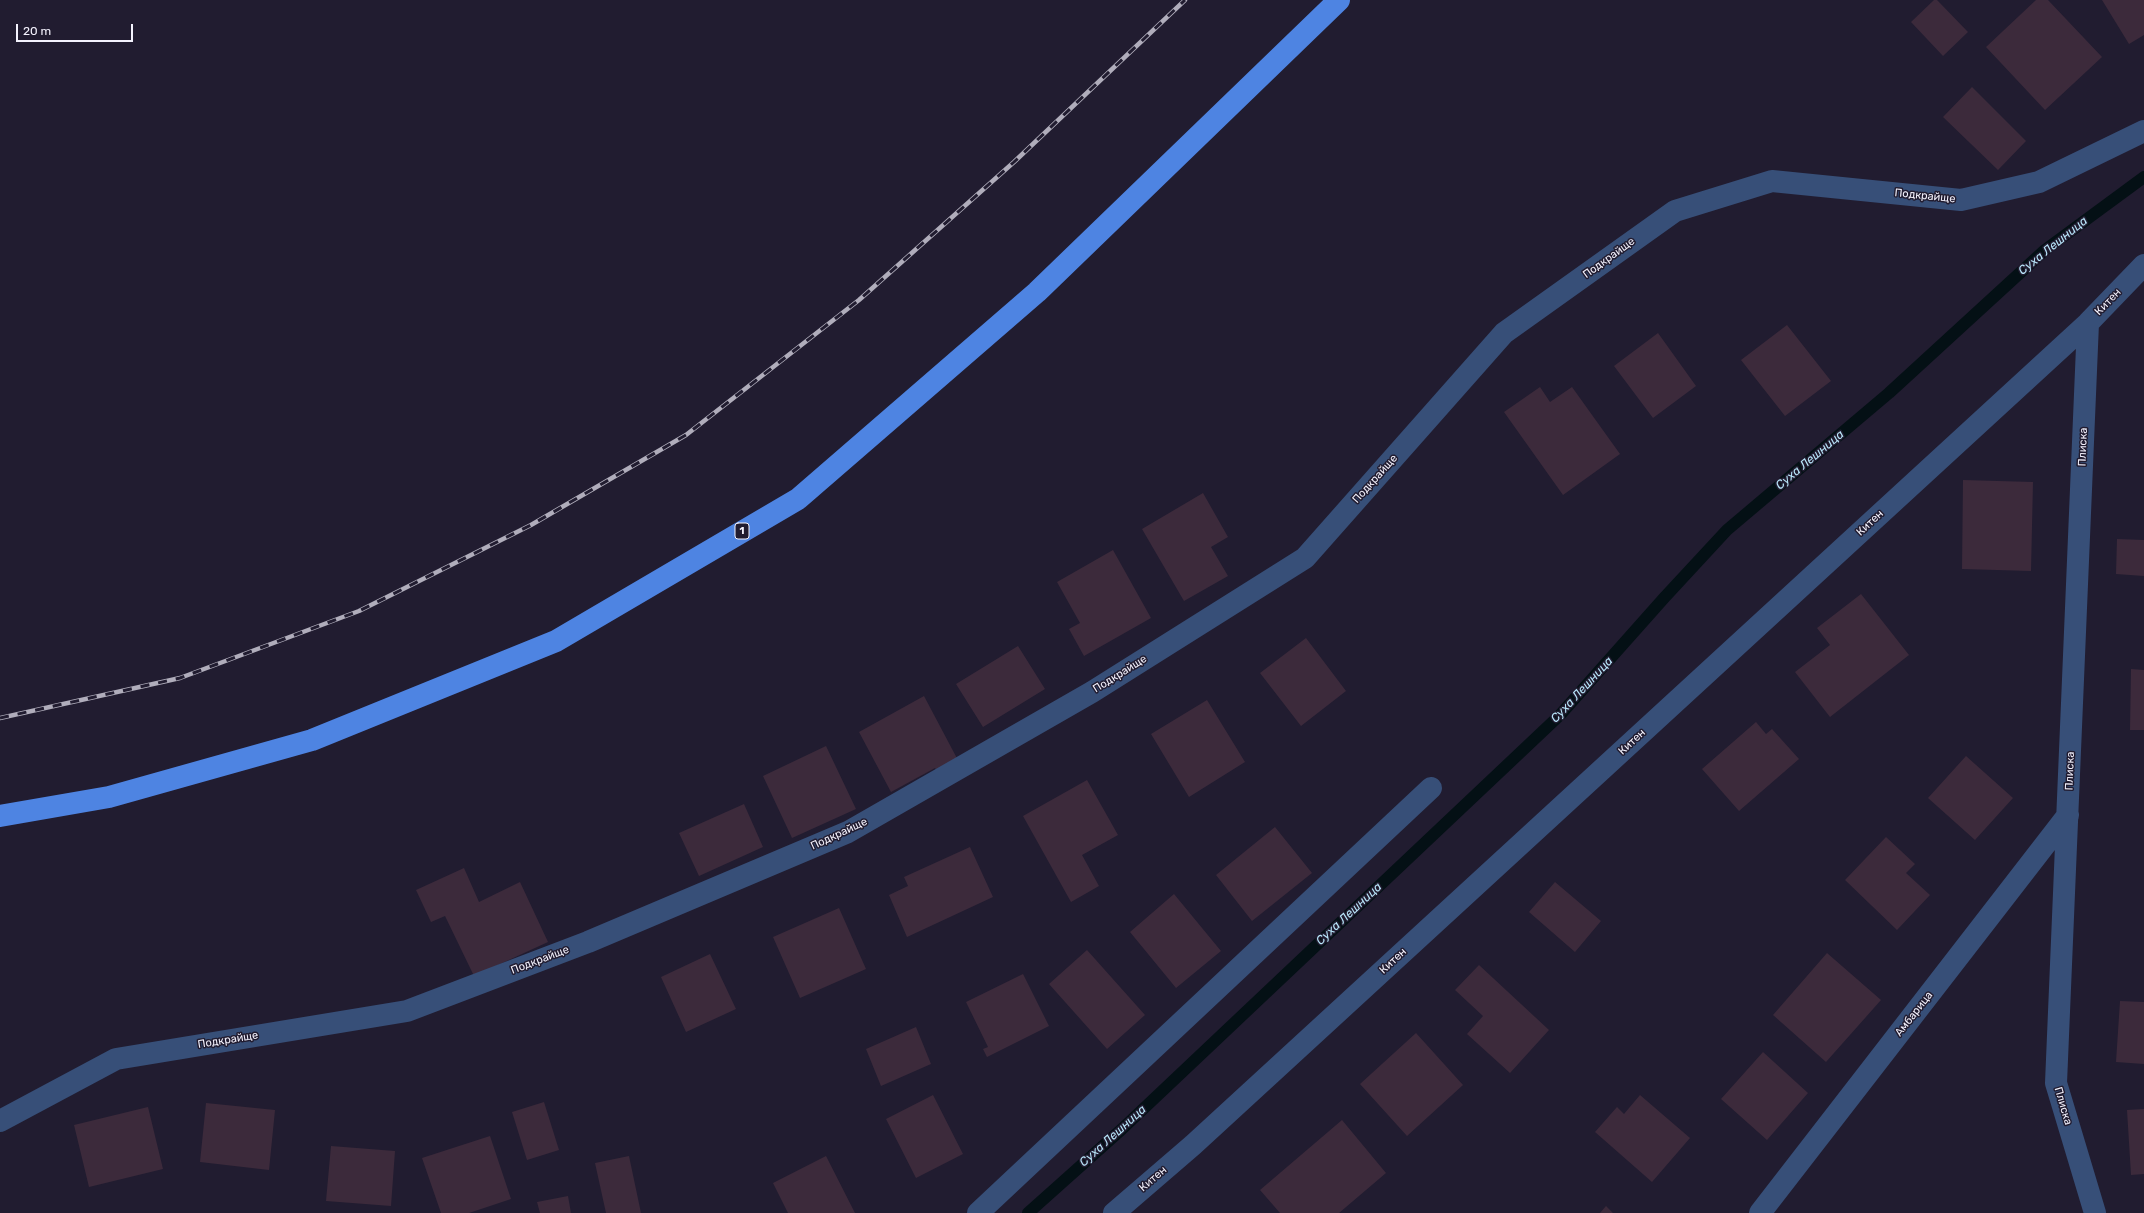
<!DOCTYPE html>
<meta charset="utf-8">
<style>
body{margin:0}
#map{position:relative;width:2144px;height:1213px;overflow:hidden;background:#211c30;font-family:Rubik,sans-serif}
canvas{display:block}
.scale{position:absolute;left:16px;top:24px;width:117px;height:18px;box-sizing:border-box;border:2px solid #f4f2fd;border-top:0;padding-left:5px;font-size:12px;line-height:14px;white-space:nowrap;color:#f4f2fd;-webkit-text-stroke:3px #211c30;paint-order:stroke}
</style>
<div id="map">
<canvas width="2144" height="1213"></canvas>
<div class="scale">20 m</div>
</div>
<script>
const g = document.querySelector('canvas').getContext('2d');
g.lineJoin = 'round';
function stroke(path, color, width, dash) {
  g.strokeStyle = color;
  g.lineWidth = width;
  g.lineCap = dash ? 'butt' : 'round';
  g.setLineDash(dash || []);
  g.stroke(path);
}
function fillPath(path, color) {
  g.fillStyle = color;
  g.fill(path, 'evenodd');
}
function drawText(font, color, halo, rows, align = 'center') {
  g.font = font + ' Rubik,sans-serif';
  g.lineWidth = 3;
  g.setLineDash([]);
  g.textBaseline = 'middle';
  g.strokeStyle = halo;
  g.fillStyle = color;
  for (const [text, x, y, turn = 0] of rows) {
    g.save();
    g.translate(x, y);
    g.rotate((+turn || 0) * Math.PI / 180);
    g.textAlign = isNaN(turn) ? turn : align;
    if (halo) g.strokeText(text, 0, 0);
    g.fillText(text, 0, 0);
    g.restore();
  }
}
const stream = new Path2D(`
 M1028,1213l94,-84 438,-414 104,-117 63,-68 162,-137 156,-143 99,-73`);
const building = new Path2D(`
 M1934,0h3l31,32 -25,24 -32,-34z
 M2036,0h12l54,57 -57,53 -59,-63z
 M2102,0h42v35l-15,9z
 M1972,87l54,54 -28,29 -55,-53z
 M1787,325l44,56 -46,35 -44,-56z
 M1658,333l38,53 -43,32 -39,-52z
 M1540,387l10,15 22,-15 48,67 -57,41 -59,-83z
 M1963,480l70,2 -2,89 -69,-2z
 M1203,493l25,44 -17,10 17,29 -44,25 -42,-72z
 M2117,539l27,1v36l-28,-2z
 M1113,550l38,68 -67,38 -15,-27 11,-6 -23,-41z
 M1861,594l48,61 -79,62 -35,-45 35,-27 -13,-17z
 M1306,638l40,53 -45,35 -41,-53z
 M1018,646l27,43 -62,38 -27,-43z
 M2131,669l13,1v60h-14z
 M924,696l36,68 -21,12 -4,-8 -44,24 -32,-60z
 M1207,700l38,62 -56,35 -38,-63z
 M1756,722l10,12 6,-5 27,30 -60,52 -37,-42z
 M826,746l30,63 -64,29 -29,-62z
 M1966,756l47,42 -38,42 -47,-42z
 M1087,780l31,55 -36,20 17,31 -28,16 -48,-86z
 M744,804l19,43 -64,29 -20,-43z
 M1275,827l37,46 -60,48 -36,-46z
 M1886,837l29,27 -9,9 24,22 -33,35 -52,-50z
 M970,847l23,50 -86,40 -18,-42 19,-9 -4,-9z
 M464,868l15,34 41,-20 28,60 -74,34 -29,-60 -14,6 -15,-32z
 M1555,882l46,39 -26,31 -46,-40z
 M1174,894l47,57 -45,37 -46,-56z
 M839,908l27,61 -66,29 -27,-61z
 M1087,950l58,65 -38,34 -58,-65z
 M1827,953l54,47 -55,62 -53,-47z
 M710,954l26,55 -50,23 -25,-55z
 M1479,965l70,65 -39,43 -43,-39 16,-18 -28,-26z
 M1023,974l26,52 -62,31 -4,-8 5,-2 -22,-45z
 M2120,1001l24,1v62l-28,-2z
 M916,1027l15,37 -50,22 -15,-37z
 M1416,1033l47,52 -56,51 -47,-52z
 M1763,1052l45,41 -41,47 -46,-41z
 M933,1095l30,59 -47,24 -30,-59z
 M1640,1095l50,43 -38,44 -57,-50 22,-25 7,7z
 M544,1102l15,48 -32,10 -15,-48z
 M206,1103l69,7 -6,60 -69,-8z
 M148,1107l15,62 -74,18 -15,-62z
 M2144,1109v65l-13,1 -4,-65z
 M1342,1120l44,53 -47,40h-59l-20,-23z
 M490,1136l21,63 -42,14h-28l-19,-55z
 M331,1146l64,5 -4,55 -65,-5z
 M629,1156l12,57h-35l-11,-50z
 M826,1156l29,57h-67l-15,-30z
 M568,1196l3,17h-31l-3,-11z
 M1606,1206l7,7h-13z`);
const minor = new Path2D(`
 M2088,323l-32,760 39,130
 M0,1121l116,-62 291,-48 181,-69 260,-110 244,-140 213,-134 199,-225 171,-122 97,-30 189,19 78,-18 105,-51
 M978,1213l453,-425
 M1114,1213l79,-68 895,-822 56,-58
 M1760,1213l308,-398`);
const trunk = new Path2D(`
 M0,816l109,-19 203,-57 244,-99 242,-142 239,-207 302,-292`);
const rail = new Path2D(`
 M0,718l180,-40 179,-67 172,-86 155,-90 173,-135 155,-138 171,-162`);
const shields = [
 [742,531,14]
];
const shieldNames = [
 ["1",742,531]
];
const streetNames = [
 ["Подкрайще",1925,196,6],
 ["Подкрайще",1609,258,-36],
 ["Китен",2108,302,-46],
 ["Плиска",2083,447,-88],
 ["Подкрайще",1375,479,-48],
 ["Китен",1870,523,-43],
 ["Подкрайще",1120,674,-32],
 ["Китен",1632,742,-43],
 ["Плиска",2070,771,-88],
 ["Подкрайще",839,834,-25],
 ["Подкрайще",540,960,-21],
 ["Китен",1393,961,-43],
 ["Амбарица",1914,1014,-52],
 ["Подкрайще",228,1040,-9],
 ["Плиска",2063,1106,74],
 ["Китен",1153,1179,-41]
];
const waterNames = [
 ["Суха Лешница",2053,246,-39],
 ["Суха Лешница",1810,460,-40],
 ["Суха Лешница",1582,690,-47],
 ["Суха Лешница",1349,914,-43],
 ["Суха Лешница",1113,1136,-42]
];
stroke(stream, '#041015', 12);
fillPath(building, '#3c2a3b');
stroke(minor, '#374f78', 22);
stroke(trunk, '#4e84e2', 22);
stroke(rail, '#b0adbb', 4.5);
stroke(rail, '#211c30', 3, [9]);
for (const [x, y, w] of shields) {
  const box = new Path2D();
  box.roundRect(x - w / 2, y - 8, w, 16, 3);
  g.fillStyle = '#211c30';
  g.fill(box);
  stroke(box, '#f4f2fd', 1);
}
drawText('bold 10px', '#f4f2fd', null, shieldNames);
drawText('11px', '#f4f2fd', '#211c30', streetNames);
drawText('italic 12px', '#bae8fc', '#211c30', waterNames);
</script>
